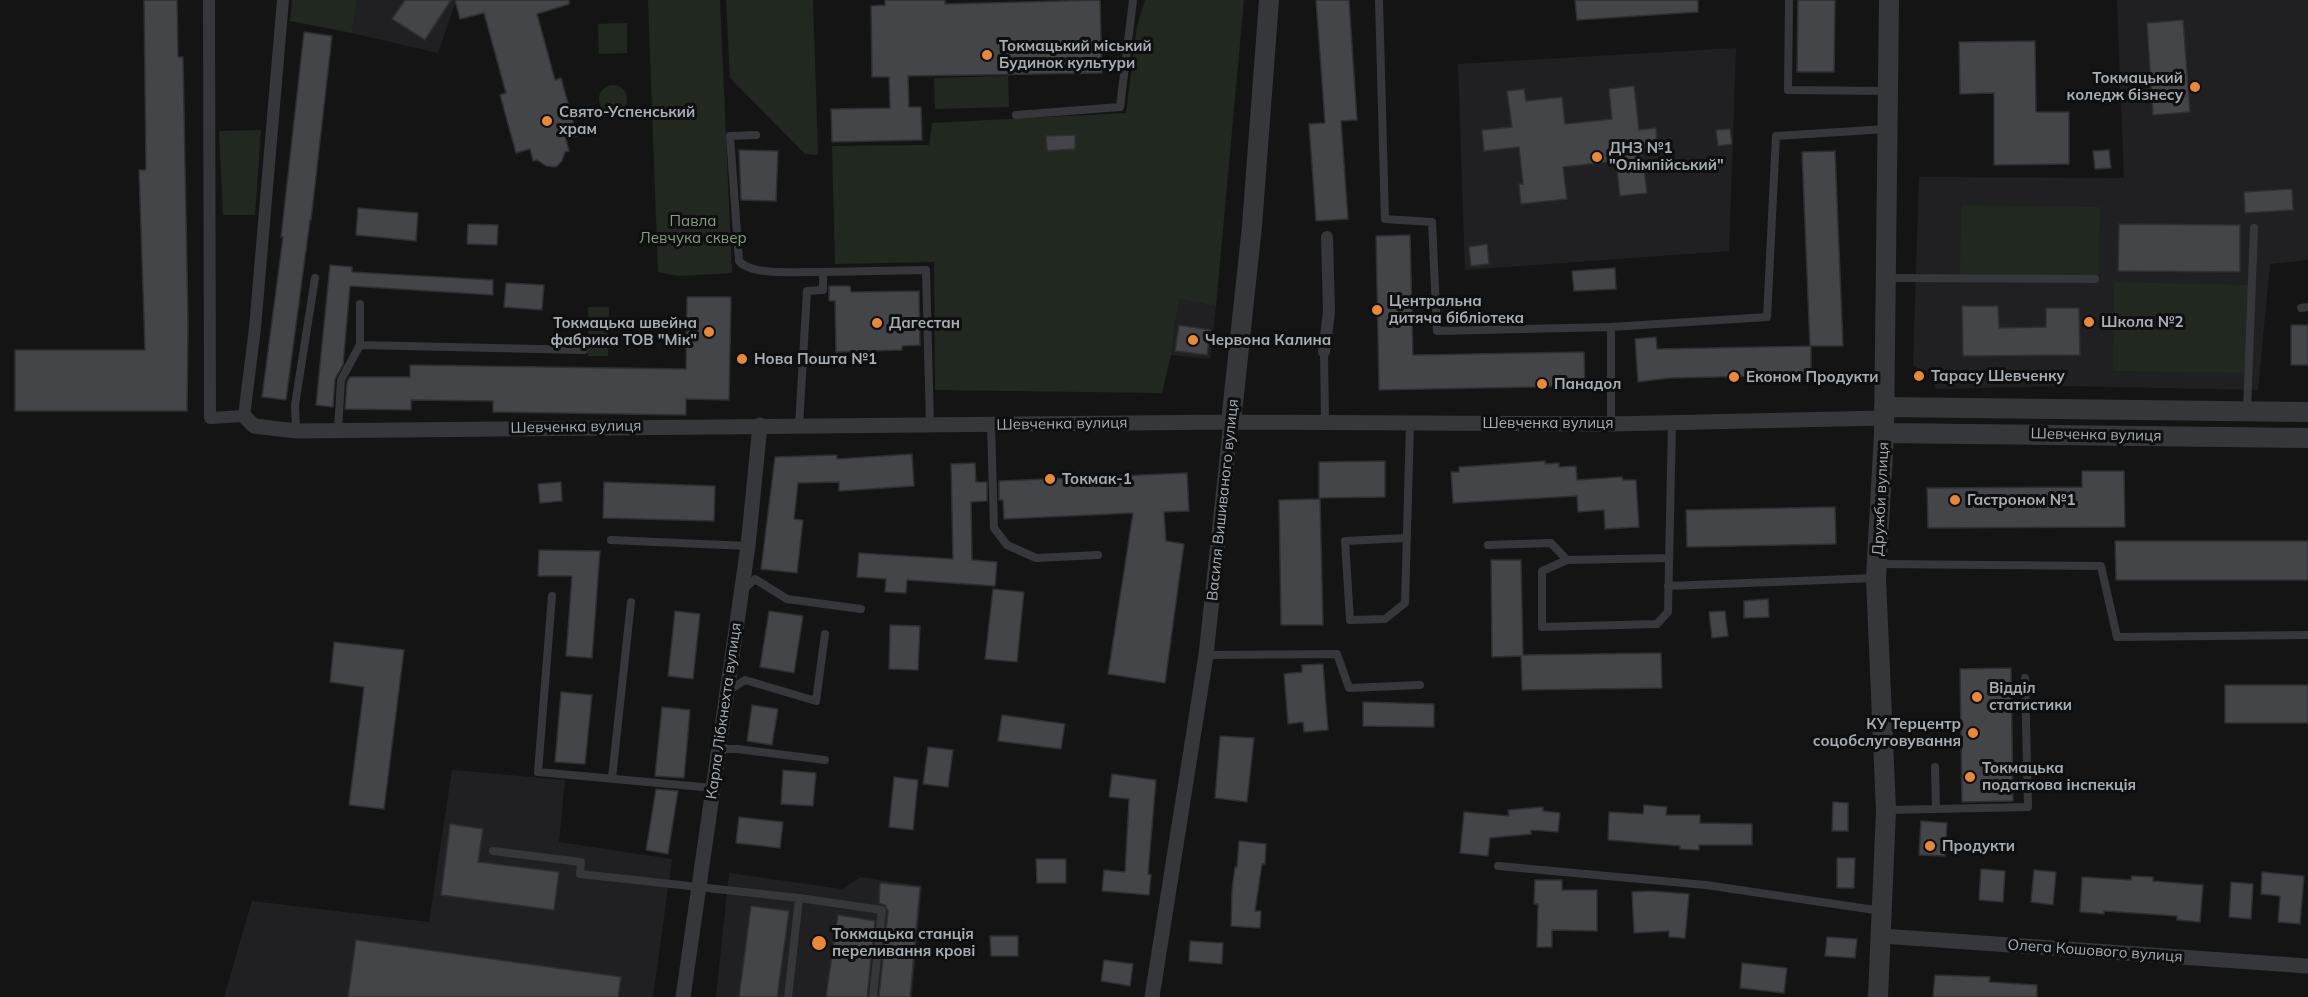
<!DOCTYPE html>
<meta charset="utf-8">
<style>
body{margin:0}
canvas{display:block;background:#141415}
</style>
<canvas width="2308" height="997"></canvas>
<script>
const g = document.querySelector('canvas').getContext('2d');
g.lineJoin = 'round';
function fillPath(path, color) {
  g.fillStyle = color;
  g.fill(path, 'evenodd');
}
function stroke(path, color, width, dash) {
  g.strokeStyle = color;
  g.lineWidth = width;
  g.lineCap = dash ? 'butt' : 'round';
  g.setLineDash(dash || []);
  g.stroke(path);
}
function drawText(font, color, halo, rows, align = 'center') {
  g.font = font + ' Mulish,sans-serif';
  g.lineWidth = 6;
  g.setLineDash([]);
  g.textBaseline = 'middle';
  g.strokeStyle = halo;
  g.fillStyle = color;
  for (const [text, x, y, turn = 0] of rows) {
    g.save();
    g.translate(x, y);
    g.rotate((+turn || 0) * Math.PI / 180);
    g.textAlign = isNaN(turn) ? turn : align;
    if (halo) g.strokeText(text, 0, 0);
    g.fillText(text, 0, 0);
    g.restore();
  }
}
const built = new Path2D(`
 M357,0h99l-18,53 -86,-20z
 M2117,0h191v260l-38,4 -12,126 -191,-4 -131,3 -3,-11 -5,-6 -15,-6 6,-189 205,1z
 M1736,48l-7,203 -264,19 -7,-206z
 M1179,299l37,7 -6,53 -39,-4z
 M452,770l113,10 -6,62 113,17 -19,138h-429l28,-96 177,21z
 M729,873l113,16 19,-12 61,9 -10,111h-196z`);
const green = new Path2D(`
 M292,0h65l-5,33 -62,-12z
 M648,0h72l12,273 -53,3 -21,-4z
 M726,0h87l5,155 -13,-1 -75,-76z
 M1145,0h99l-28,306 -37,-7 -8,56 -9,38 -227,-3 -1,-128 -99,2 -3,-118 97,-1 3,-22 194,-10 11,-87z
 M627,23v30l-28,1 -1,-30z
 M1008,76l1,31 -74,2 -1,-31z
 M599 99a14 14 0 1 1 28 0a14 14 0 1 1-28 0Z
 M261,130l-6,85h-32l-4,-84z
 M1961,205l139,2 -1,69 -139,-2z
 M2114,282l135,3 -2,88 -134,-2z
 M588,307h21l-1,49h-20z`);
const building = new Path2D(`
 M144,0h33l1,57h5l5,267 -1,87h-172v-61h130l-6,-180h7z
 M405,0h46l-26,40 -33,-21z
 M455,0h114v4l-32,10 18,66 6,-2 16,58 -11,3 3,12 -4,1 -3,9 -6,6 -10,-1 -9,-6 -4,1 -3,-12 -14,4 -16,-58 6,-2 -22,-80 -24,6z
 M885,0h60v4l155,-4 2,73 -194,3 1,31h12l1,33 -90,2 -1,-33 59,-1 -1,-31h-17l-1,-71 14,-1z
 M1316,0h33l8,120 -16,1 7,98 -32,2 -7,-97 16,-1z
 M1575,0h123v12l-121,8z
 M1798,0h37l-1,72h-37z
 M2183,20l7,92 -37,3 -6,-92z
 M304,32l28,4 -21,184h-1l-24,180 -24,-3 21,-160h-2z
 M2035,41l1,71h33v52l-75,1v-72l-34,1 -1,-52z
 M1634,86l5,44 17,-2 2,24 -16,1 5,40 -27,3 -4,-35 -53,6 4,32 -46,5 -2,-20h4l-4,-37 -35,4 -2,-21 30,-3 -5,-36 17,-2 2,12 36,-4 3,27 47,-5 -3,-30z
 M1730,129l2,15 -14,2 -2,-16z
 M1075,135v14l-28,2 -1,-15z
 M739,150l39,1 -2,50 -35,-1z
 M2109,150l2,18 -16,1 -2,-18z
 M1835,151l8,195h-33l-8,-194z
 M2292,189l1,21 -48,3 -1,-21z
 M358,208l60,5 -2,28 -60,-6z
 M468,224l30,1 -1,20 -30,-1z
 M2119,224l121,1v47l-122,-1z
 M1410,235l3,120 171,-3 1,34 -206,4 -3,-154z
 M1487,244l2,20 -18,2 -2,-19z
 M330,265l22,2v5l141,8v15l-143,-9 -7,79 -8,14 -2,28 -17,-2z
 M1615,268l1,21 -42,2 -2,-20z
 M506,283l38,2 -2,25 -38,-3z
 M829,286h21l1,6 68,-1 1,54 -18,1v4l-66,2 -1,-51h-6z
 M687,297h44l-2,103 -43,-1v16l-193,-3v-11l-82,-1v10l-66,-1 2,-27 3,-5h60v-12l276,4z
 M1962,306h36l1,22 47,-1v-19h33l1,47 -117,1z
 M1179,325l31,5 -3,25 -32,-4z
 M2291,325h17v40h-17z
 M1656,337l1,12 154,-3v29l-141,3 -32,4 -3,-43z
 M912,454l2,32 -75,5v-9l-41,1 -4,36 9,1 -6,53 -36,-4 14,-112 62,-2v4z
 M1385,461v36l-66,1v-36z
 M1545,461v3l14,-1v4l17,-1 1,14 45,-3 1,3h13l3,47 -34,2 -1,-19 -26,2 -1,-16 -124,7 -2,-31h8v-5z
 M975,463l1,19h11v19l-16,1 1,58 25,2 -2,24 -88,-6 -1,13 -21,-1 1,-13 -29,-2 2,-24 94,6 -2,-95z
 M2082,471h42l1,56 -197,1 -1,-40 155,-1z
 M1187,473l2,38 -25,1 2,29 18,3 -19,139 -57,-9 25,-161 -129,6 -1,-19h-4v-19z
 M561,482l1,19 -22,2 -2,-19z
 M604,482l111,4 -1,35 -111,-3z
 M1320,499l3,126h-42l-2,-125z
 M1835,507l1,37 -149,3 -1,-37z
 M2115,541h193v39h-192z
 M539,550l61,1 -8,107 -26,-2 6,-80h-34z
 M1491,560h30l2,95 138,-2 1,35 -140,2 -1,-34 -29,1z
 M993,589l31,3 -7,70 -32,-3z
 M1768,599l1,18 -25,1v-17z
 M675,611l25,3 -7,65 -25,-3z
 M769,611l34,5 -9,57 -34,-6z
 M1725,611l3,25 -16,2 -3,-26z
 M890,625l30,1 -2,44 -29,-1z
 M334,642l70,8 -20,159 -35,-4 15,-118 -34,-5z
 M1323,664l5,66 -24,2 -1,-10 -15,2 -4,-50 18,-2v-7z
 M2011,668l2,133 -51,1 -2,-133z
 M2225,685h83v38h-83z
 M561,692l31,3 -7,69 -30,-2z
 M1363,702l71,2v23l-71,-1z
 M752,705l26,4 -6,36 -25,-4z
 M662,707l28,3 -6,68 -29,-2z
 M1002,715l63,9 -4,25 -63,-8z
 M1220,736l34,2 -7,64 -32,-4z
 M928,747l25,3 -5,37 -25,-3z
 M783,770l33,3 -3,33 -32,-2z
 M1112,774l44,6 -8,94 3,1 -2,20 -47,-4 2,-21 21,2 4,-73 -20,-2z
 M894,777l24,3 -5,50 -24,-3z
 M656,789l22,2 -10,63 -22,-4z
 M1833,802l15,1v28h-16z
 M1644,805l23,2 -1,8h34v8l52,1v21h-53v5l-19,-1v-3l-72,-6 1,-28 34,2z
 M1543,807v4l17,2 -2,19 -27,-2v4l-41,4 -2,18 -28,-3 4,-41 45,4 -1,-6z
 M739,817l44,5 -3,26 -44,-5z
 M1921,821l26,2 -2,33 -26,-1z
 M450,824l33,5 -5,33 81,10 -5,38 -113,-15z
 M1239,841l27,3 -1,20h-3l-7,47h6l-1,17 -29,-2 1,-36 3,-23h2z
 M1837,858h18l-1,30h-17z
 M1036,859h30v24h-29z
 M1981,869l24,2 -2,31 -24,-2z
 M2034,870l22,2 -3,33 -22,-3z
 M2262,872l42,4 -4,48 -22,-2 2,-26 -19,-2z
 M2132,876l21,1v4l50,4 -3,37 -23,-2v-4l-73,-5v3l-24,-2 2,-35 49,3z
 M1535,880h27v10h35v41l-45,-1v17h-15l1,-43h-4z
 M2231,882l22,2 -2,35 -22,-2z
 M880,883l40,4 -10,110h-31l9,-86 -3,-6 -6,-2z
 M1651,891l38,3 -4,44 -16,-1v-6l-35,2 -2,-41z
 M751,906l38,5 -12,86h-38z
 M838,915l37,6 -8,76h-41z
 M990,936h28v20h-27z
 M1827,937l30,2 -2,19 -30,-2z
 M356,940l265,37 -3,20h-270z
 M1190,941l33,2 -1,21 -33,-3z
 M1104,960l29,4 -3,22 -29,-5z
 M1742,963l45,5 -3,25 -44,-5z
 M1935,975l55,2 -1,5 48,3v12h-104z`);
const service = new Path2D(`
 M1379,0l6,219 47,3 5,109 174,-4 156,-10 9,-181 111,-7
 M1789,0l-1,90 100,1
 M1016,115l104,-8 13,-107
 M756,135l-26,1 9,125c14,16 63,10 84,11v18l-16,1 -8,135
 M823,272l103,-2 4,156
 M1887,278l208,1
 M360,304v41
 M2301,308l7,-1
 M1611,327v97
 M1324,352l1,71
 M2247,410l7,-182
 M991,425l3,103 13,17 29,13 62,-3
 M338,430l3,-50 19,-35 224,5
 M296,431l-1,-26 20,-127
 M1407,538l-62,3 5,79 35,-1 20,-16 5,-180
 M611,540l137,6
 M1488,545l63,-2 16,17
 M1669,558l-102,2 -25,11v56l115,-3 11,-12 4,-190
 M1879,564l222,2 16,71 191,-2
 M1668,586l208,-8
 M745,588l10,-9 32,20 74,10
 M552,596l-14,176 175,16
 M1206,655l131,-1 12,34 71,-3
 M728,691l17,-11 71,21 9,-67
 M719,749h18l88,11
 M1935,767l1,42
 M612,778l19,-176
 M1888,810l140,-3 -3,-129
 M493,851l88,11 -1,12 219,24 83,12 -9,87
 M1498,866l208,19 176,26
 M788,997l11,-99`);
const pedestrian = new Path2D(`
 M209,0l1,418 34,-2 11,-88 28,-328
 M1324,352l5,-40 -2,-75`);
const minor = new Path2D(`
 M244,416l10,10 42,5 935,-9 380,2 273,-6
 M1882,936l426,30
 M683,997l65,-451 12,-121
 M1152,997l54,-342 25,-233`);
const tertiary = new Path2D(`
 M1884,407l424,5
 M1231,422l21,-196 17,-226
 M1884,433l424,5
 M1878,997l8,-187 -10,-232 8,-145 5,-433`);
const markers = [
 [987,55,6,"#e98938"],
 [2195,87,6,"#e98938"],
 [547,121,6,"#e98938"],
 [1597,157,6,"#e98938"],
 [1377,310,6,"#e98938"],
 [2089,322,6,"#e98938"],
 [877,323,6,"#e98938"],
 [709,332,6,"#e98938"],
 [1193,340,6,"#e98938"],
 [742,359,6,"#e98938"],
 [1919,376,6,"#e98938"],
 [1734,377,6,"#e98938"],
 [1542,384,6,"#e98938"],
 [1050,479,6,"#e98938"],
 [1955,500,6,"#e98938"],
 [1977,697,6,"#e98938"],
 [1973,733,6,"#e98938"],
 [1970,777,6,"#e98938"],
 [1930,846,6,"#e98938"],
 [819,943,8,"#e98938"]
];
const poiNames = [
 ["Токмацький міський",999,46],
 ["Будинок культури",999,63],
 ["Токмацький",2183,78,"right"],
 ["коледж бізнесу",2183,95,"right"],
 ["Свято-Успенський",559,112],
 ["храм",559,129],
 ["ДНЗ №1",1609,148],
 ["\"Олімпійський\"",1609,165],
 ["Центральна",1389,301],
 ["дитяча бібліотека",1389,318],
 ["Школа №2",2101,322],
 ["Токмацька швейна",697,323,"right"],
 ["фабрика ТОВ \"Мік\"",697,340,"right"],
 ["Дагестан",889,323],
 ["Червона Калина",1205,340],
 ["Нова Пошта №1",754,359],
 ["Тарасу Шевченку",1931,376],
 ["Економ Продукти",1746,377],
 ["Панадол",1554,384],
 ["Токмак-1",1062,479],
 ["Гастроном №1",1967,500],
 ["Відділ",1989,688],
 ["статистики",1989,705],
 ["КУ Терцентр",1961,724,"right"],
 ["соцобслуговування",1961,741,"right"],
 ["Токмацька",1982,768],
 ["податкова інспекція",1982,785],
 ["Продукти",1942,846],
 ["Токмацька станція",832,934],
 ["переливання крові",832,951]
];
const parkNames = [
 ["Павла",693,221],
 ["Левчука сквер",693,238]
];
const streetNames = [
 ["Шевченка вулиця",1548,423],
 ["Шевченка вулиця",1062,424,-1],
 ["Шевченка вулиця",576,427,-1],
 ["Шевченка вулиця",2096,435,1],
 ["Дружби вулиця",1881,499,-87],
 ["Василя Вишиваного вулиця",1223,500,-84],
 ["Карла Лібкнехта вулиця",724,711,-82],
 ["Олега Кошового вулиця",2095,951,4]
];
fillPath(built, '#202022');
fillPath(green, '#212820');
fillPath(building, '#434548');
stroke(building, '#2e2f31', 1.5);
stroke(service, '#35373a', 8);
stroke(pedestrian, '#35373a', 12);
stroke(minor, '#35373a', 15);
stroke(tertiary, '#35373a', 20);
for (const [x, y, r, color] of markers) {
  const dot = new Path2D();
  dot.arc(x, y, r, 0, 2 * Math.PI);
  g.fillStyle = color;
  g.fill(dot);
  stroke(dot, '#0f0f10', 2);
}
drawText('bold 15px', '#a6aeb5', '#0f0f10', poiNames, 'left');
drawText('15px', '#839f7e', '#0f0f10', parkNames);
drawText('15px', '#a6aeb5', '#0f0f10', streetNames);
</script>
